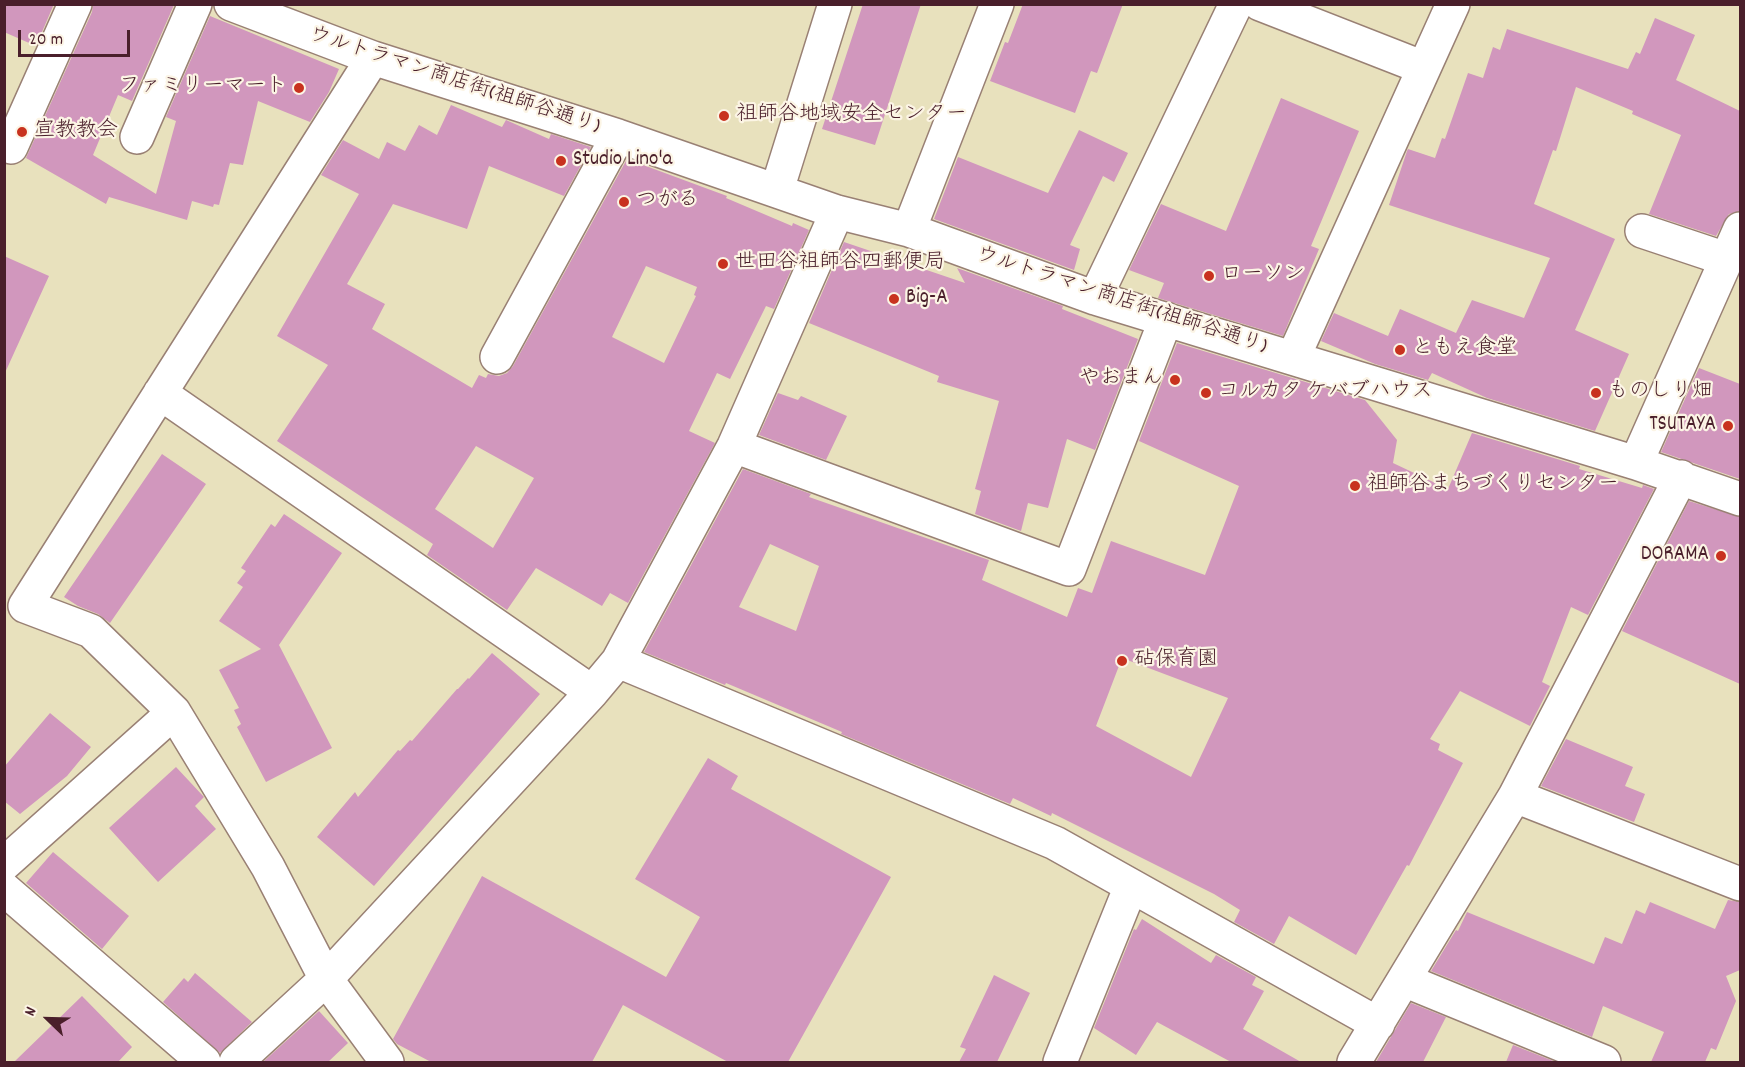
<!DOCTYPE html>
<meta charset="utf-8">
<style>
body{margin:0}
#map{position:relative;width:1745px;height:1067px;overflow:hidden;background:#e8e1bd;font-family:Dekko,sans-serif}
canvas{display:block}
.frame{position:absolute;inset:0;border:6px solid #4a1f2b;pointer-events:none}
.north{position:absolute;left:18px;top:989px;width:60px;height:60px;-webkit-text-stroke:4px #fcf5e5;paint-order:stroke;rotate:293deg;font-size:16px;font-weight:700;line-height:24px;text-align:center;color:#4a1f2b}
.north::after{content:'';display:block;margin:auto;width:21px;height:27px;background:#4a1f2b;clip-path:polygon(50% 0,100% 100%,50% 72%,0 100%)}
.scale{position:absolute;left:18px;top:30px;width:112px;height:27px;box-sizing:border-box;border:3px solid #4a1f2b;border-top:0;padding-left:8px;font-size:18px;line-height:21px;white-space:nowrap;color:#4a1f2b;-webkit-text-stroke:4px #fcf5e5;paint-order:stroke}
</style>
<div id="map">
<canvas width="1745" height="1067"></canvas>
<div class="frame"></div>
<div class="north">N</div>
<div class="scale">20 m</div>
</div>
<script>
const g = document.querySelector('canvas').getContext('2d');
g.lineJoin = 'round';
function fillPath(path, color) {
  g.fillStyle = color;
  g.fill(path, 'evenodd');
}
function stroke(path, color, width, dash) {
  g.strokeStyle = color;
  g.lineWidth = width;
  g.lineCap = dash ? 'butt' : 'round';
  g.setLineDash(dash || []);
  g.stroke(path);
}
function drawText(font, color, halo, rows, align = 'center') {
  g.font = font + ' Dekko,"Klee One",sans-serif';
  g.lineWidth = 4.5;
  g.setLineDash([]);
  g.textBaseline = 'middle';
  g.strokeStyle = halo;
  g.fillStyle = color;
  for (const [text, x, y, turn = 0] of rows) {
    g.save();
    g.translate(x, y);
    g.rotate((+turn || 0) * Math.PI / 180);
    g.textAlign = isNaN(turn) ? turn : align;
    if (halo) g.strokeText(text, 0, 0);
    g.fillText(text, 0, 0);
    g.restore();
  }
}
const building = new Path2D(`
 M4,4h50l-18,42 -32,-14z
 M93,4l81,1 -42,96 -14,-6 -25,60 63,39 20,-73 -10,-4 44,-101 129,53 -10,23 -19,30 -52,-21 -15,64 -13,-2 -11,42 -5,-1 -1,3 -21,-6 -5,19 -78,-23 -3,7 -80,-46 66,-146z
 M863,4h58l-46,141 -53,-16z
 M1023,4h100l-26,69 -6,-2 -16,42 -85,-32 15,-39 3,1z
 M1655,18l40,17 -19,45 64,31v100l-11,3 -13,22 -67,-22 32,-79 -49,-21 1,-3 -57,-24 -20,64 -3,-1 -19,54 81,35 -40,91 54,24 -34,77 -108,-33 -55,-25 -4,7 -53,-16 -54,-23 13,-28 54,23 12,-27 56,24 16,-33 52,18 26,-60 -161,-53 18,-54 1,-2 27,9 7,-20 3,1 23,-66 15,5 10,-31 7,3 7,-21 121,40 8,-17 4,2z
 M1281,98l78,33 -48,115 8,3 -36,87 -125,-38 6,-15 -35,-13 32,-66 65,27z
 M451,105l51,22 4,-7 43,19 2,-5 40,13 -27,49 -75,-30 -22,63 -74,-25 -46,80 38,20 -13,25 100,59 7,-13 7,3 2,-4 11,2 8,-3 6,-7 114,-207 100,37 -1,2 66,28 1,-3 16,7 -35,79 -8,-3 -36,73 -13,-6 -28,58 26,12 -87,160 -18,-10 -8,13 -66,-38 -29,42 -80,-55 6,-11 -156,-103 51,-76 -51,-29 82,-142 -38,-19 22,-35 36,19 8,-17 18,9 14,-26 18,10zM646,266l51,21 -3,8 2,1 -32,67 -52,-26zM476,446l58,32 -41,70 -58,-39z
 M1079,130l49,23 -14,29 -11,-6 -33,69 10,4 -6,21 -140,-51 24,-62 90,36z
 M844,242l121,41 -8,-15 106,38 -1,3 76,30 -43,111 -28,-11 -19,69 -20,-5 -7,28 -46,-17 6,-23 -6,-2 24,-88 -62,-19 2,-6 -130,-53z
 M4,256l45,20 -45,99z
 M1177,343l188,57 32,40 -4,23 55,26 24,-56 108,33 -1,3 63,19 1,-3 11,4 -66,126 -17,-8 -29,75 8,4 -20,40 -70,-35 -30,48 10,5 -2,6 25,13 -54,103 -2,-1 -51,90 -67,-39 -15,28 -40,-22 6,-12 -26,-16 -162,-81 -1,3 -38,-18 -3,6 -169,-70 1,-2 -116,-49 -1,2 -81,-33 99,-183 68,25 -2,3 180,63 -7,20 85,37 11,-29 14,5 19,-52 94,34 34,-89 -100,-45zM770,544l49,22 -23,65 -57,-24zM1122,658l106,40 -37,79 -95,-51z
 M1699,368l41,16v95l-79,-27z
 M778,393l20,7 3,-4 46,20 -21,44 -67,-25z
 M162,454l44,30 -96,139 -12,-9 -20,-8 -14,-9z
 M1689,501l51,16v167l-118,-53z
 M284,514l58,39 -63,92 53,103 -66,34 -29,-55 4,-3 -7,-14 5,-2 -20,-38 42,-21 -42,-28 24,-34 -6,-4 9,-12 -5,-3 30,-44 4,3z
 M492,653l48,41 -166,192 -57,-49 38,-45 3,5 40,-47 2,1 10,-11 2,1 45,-52h1l10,-11 1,1z
 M50,713l41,34 -24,29 -47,38 -16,-13v-34z
 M1566,739l67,28 -8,19 20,8 -11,28 -93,-36z
 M708,758l30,18 -7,13 160,88 -103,185h-60l-105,-57 -31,57h-161l-34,-18 -4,-5 89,-163 184,101 34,-60 -65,-38z
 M176,767l28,30 -9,9 21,23 -58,53 -49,-54z
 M53,852l76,64 -27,33 -76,-66z
 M1728,900l12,2v68l-14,6 10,25 -20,49 -5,-2 -6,14h-54l13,-30 -61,-26 -11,31 -161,-66 25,-41 2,1 9,-19 127,52 11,-27 17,7 14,-34 9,4 5,-12 65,27z
 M1142,919l69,44 5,-8 40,22 -4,8 12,6 -21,38 58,33h-70l-74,-40 -21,33 -42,-27 40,-99 2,1z
 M195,973l57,49 -32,31 -57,-51 21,-24 4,4z
 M994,975l36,18 -33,69h-38l7,-13 -6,-2z
 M82,996l50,51 -14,15h-104z
 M1411,1003l35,14 -23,45h-47z
 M319,1011l29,32 -20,19h-65z
 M1513,1045l43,17h-50z`);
const minor = new Path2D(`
 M231,4l142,54 245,78 219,76 72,18 186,68 541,165 104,36
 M1260,4l164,64
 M373,58l-348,548 66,25 83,81 94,155 58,112 61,83
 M137,137l58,-133
 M11,147l64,-143
 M777,190l58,-186
 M909,230l88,-226
 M1642,231l84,28
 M1095,298l141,-294
 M497,357l121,-221
 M1293,358l160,-354
 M160,393l432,299
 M734,446l335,123 97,-250
 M1636,463l104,-234
 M618,661l437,182 323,181
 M1515,796l225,88
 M4,864l170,-152
 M4,889l200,173
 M1404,980l200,82
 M236,1062l90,-83 266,-287 26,-31 116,-215 103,-234
 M1060,1062l71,-176
 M1354,1062l161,-266 166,-319`);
const markers = [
 [299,88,6,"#c8321e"],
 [724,116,6,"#c8321e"],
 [22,132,6,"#c8321e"],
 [561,161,6,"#c8321e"],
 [624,202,6,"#c8321e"],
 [723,264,6,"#c8321e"],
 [1209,276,6,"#c8321e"],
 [894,299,6,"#c8321e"],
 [1400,350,6,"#c8321e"],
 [1175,380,6,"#c8321e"],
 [1206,393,6,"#c8321e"],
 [1596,393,6,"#c8321e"],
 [1728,426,6,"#c8321e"],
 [1355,486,6,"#c8321e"],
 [1721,556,6,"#c8321e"],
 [1122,661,6,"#c8321e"]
];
const streetNames = [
 ["ウルトラマン商店街(祖師谷通り)",454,82,18],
 ["ウルトラマン商店街(祖師谷通り)",1121,302,18]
];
const poiNames = [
 ["ファミリーマート",287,88,"right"],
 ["祖師谷地域安全センター",736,116],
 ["宣教教会",34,132],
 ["Studio Lino'a",573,161],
 ["つがる",636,202],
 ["世田谷祖師谷四郵便局",735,264],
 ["ローソン",1221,276],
 ["Big-A",906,299],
 ["ともえ食堂",1412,350],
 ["やおまん",1163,380,"right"],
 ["コルカタ ケバブハウス",1218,393],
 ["ものしり畑",1608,393],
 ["TSUTAYA",1716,426,"right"],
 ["祖師谷まちづくりセンター",1367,486],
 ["DORAMA",1709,556,"right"],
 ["砧保育園",1134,661]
];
fillPath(building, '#d197bd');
stroke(minor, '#998074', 36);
stroke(minor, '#fff', 33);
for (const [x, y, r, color] of markers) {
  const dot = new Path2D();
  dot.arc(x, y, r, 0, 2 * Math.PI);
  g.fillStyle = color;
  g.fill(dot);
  stroke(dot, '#fcf5e5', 2);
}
drawText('21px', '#4a1f2b', '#fcf5e5', streetNames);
drawText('21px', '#4a1f2b', '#fcf5e5', poiNames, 'left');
</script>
